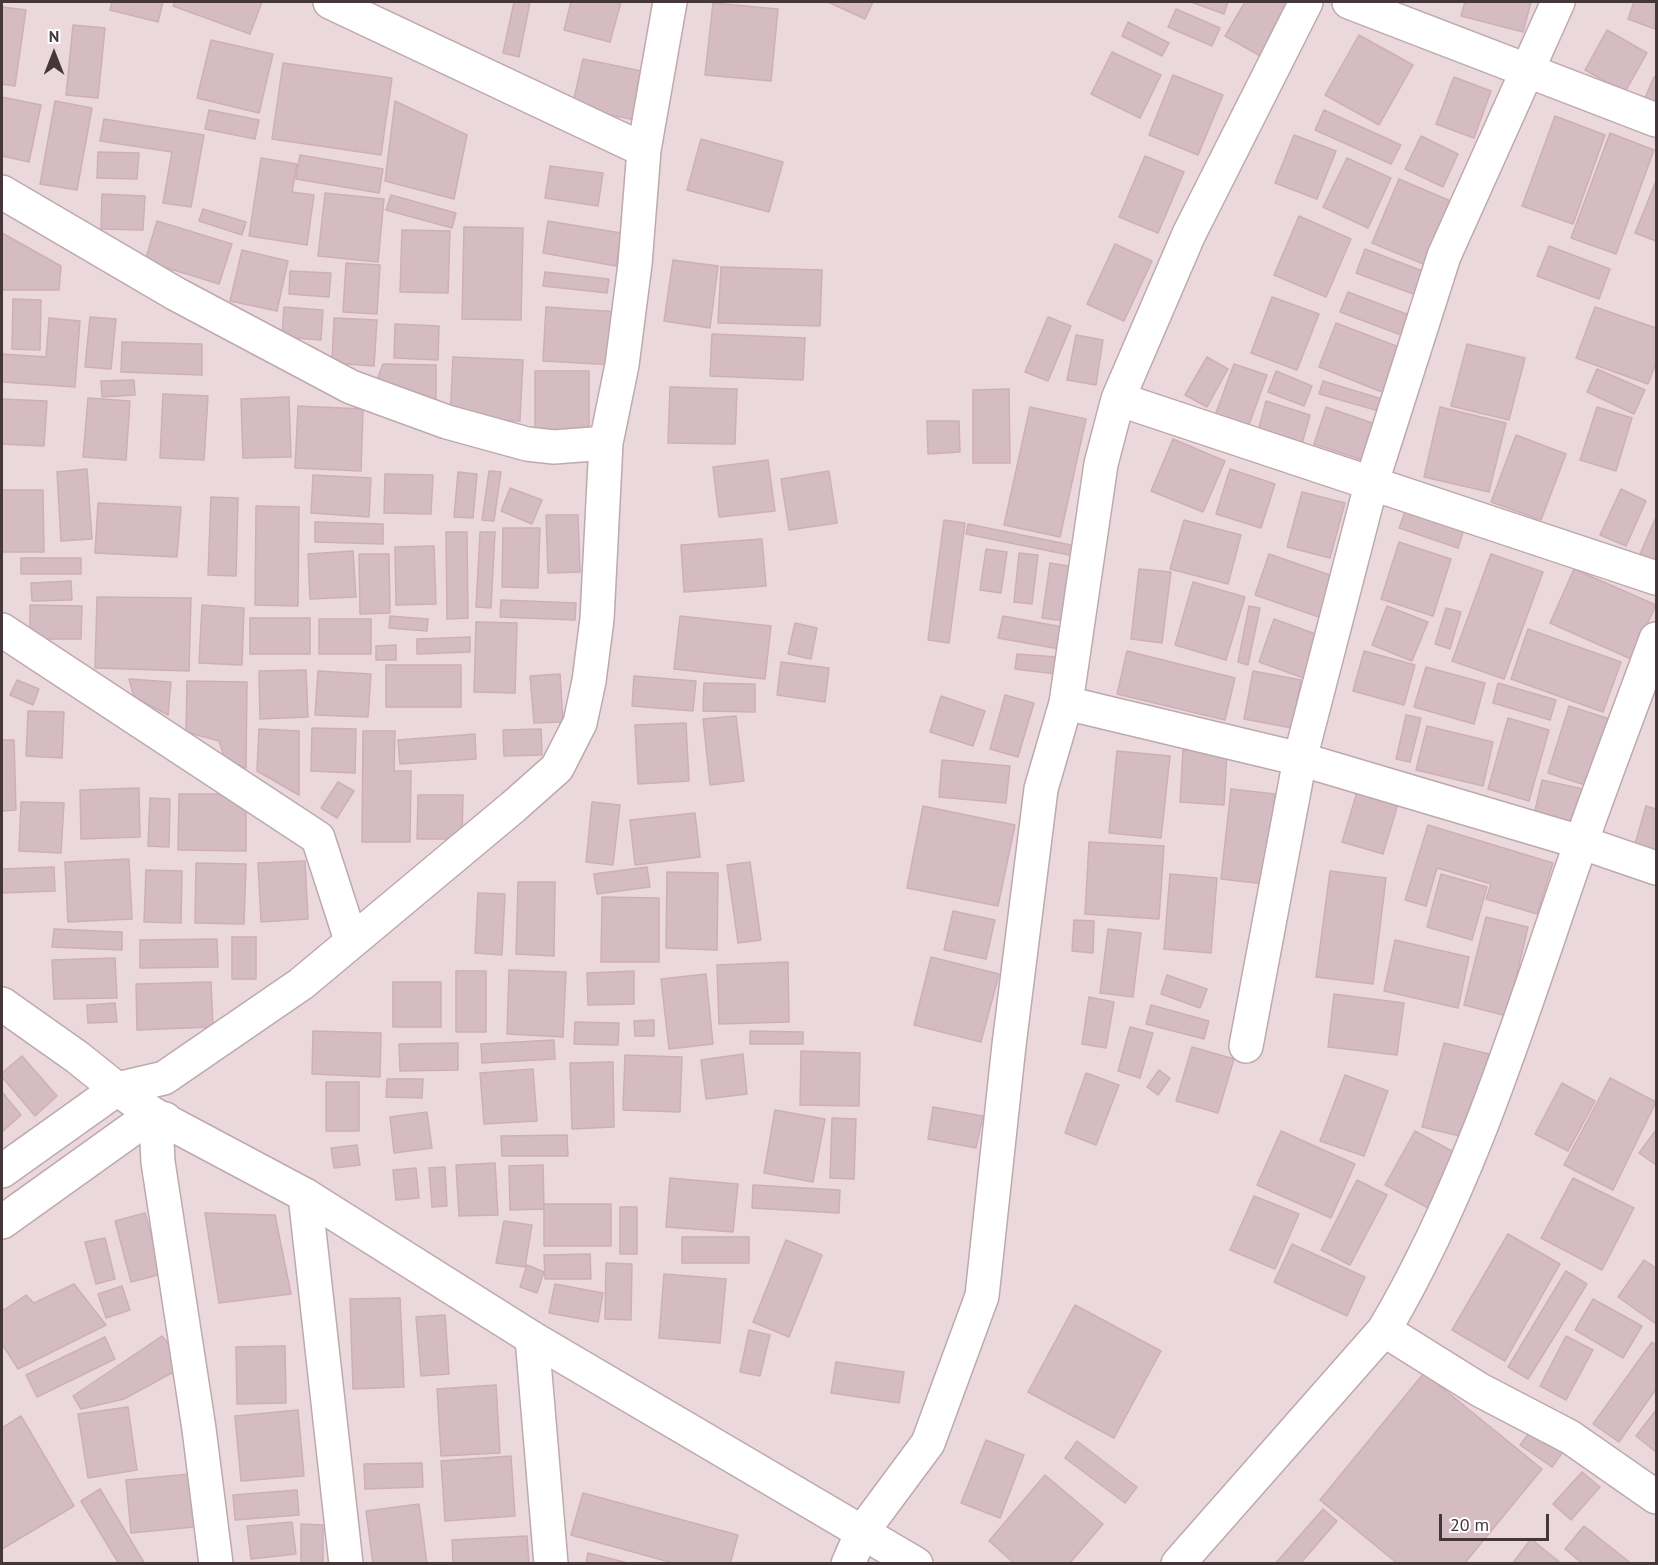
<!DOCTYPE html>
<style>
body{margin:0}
#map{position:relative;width:1658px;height:1565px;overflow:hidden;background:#f3e6e8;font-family:"PT Sans",sans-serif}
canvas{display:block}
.frame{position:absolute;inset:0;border:3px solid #45363a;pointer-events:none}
.north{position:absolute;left:24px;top:24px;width:60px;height:60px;-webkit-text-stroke:4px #fff;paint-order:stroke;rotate:0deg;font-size:16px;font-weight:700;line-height:24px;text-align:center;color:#45363a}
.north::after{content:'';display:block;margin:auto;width:21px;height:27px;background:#45363a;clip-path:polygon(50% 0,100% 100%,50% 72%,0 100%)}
.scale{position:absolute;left:1439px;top:1514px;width:110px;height:27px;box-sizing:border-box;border:3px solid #45363a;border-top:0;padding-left:8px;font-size:18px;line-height:21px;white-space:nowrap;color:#45363a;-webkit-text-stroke:4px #fff;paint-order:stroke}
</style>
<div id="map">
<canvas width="1658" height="1565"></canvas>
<div class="frame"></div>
<div class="north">N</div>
<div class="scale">20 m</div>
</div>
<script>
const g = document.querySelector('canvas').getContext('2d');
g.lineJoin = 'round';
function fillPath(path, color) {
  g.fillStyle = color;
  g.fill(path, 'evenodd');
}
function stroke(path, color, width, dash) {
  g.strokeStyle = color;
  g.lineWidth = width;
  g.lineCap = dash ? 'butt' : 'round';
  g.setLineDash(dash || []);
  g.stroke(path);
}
const residential = new Path2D(`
 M2,2h1654v1561h-1654z`);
const building = new Path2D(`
 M112,2h51l-5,20 -48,-12z
 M175,2h87l-12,32 -77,-28z
 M514,2h16l-11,55 -16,-4z
 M571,2h50l-11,40 -46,-12z
 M828,2h45l-8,17z
 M1191,2h37l-4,12z
 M1245,2h48l-31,55 -37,-21z
 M1465,2h66l-8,30 -62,-16z
 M1634,2h22l-1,27 -27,-10z
 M713,3l65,6 -7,72 -66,-6z
 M2,7l24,3 -11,76 -13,-2z
 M1176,9l44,19 -8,18 -44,-19z
 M1128,22l41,21 -7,13 -40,-20z
 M73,25l32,3 -7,70 -32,-3z
 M1607,30l40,23 -22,39 -40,-22z
 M1359,35l54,30 -34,60 -54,-30z
 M211,40l62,14 -14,59 -62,-15z
 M1112,52l49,23 -21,43 -49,-24z
 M583,59l68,14 -11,48 -68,-14z
 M283,63l109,15 -11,77 -109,-16z
 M1173,75l50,20 -25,60 -49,-20z
 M1454,77l37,14 -17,47 -38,-14z
 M1654,77l2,1v25l-11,-5z
 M2,97l39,8 -12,57 -27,-6z
 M55,101l37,7 -15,82 -37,-6z
 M395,101l72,34 -13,64 -69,-18z
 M209,110l50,10 -4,19 -50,-10z
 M1324,110l77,35 -10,19 -76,-34z
 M1555,116l50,19 -32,89 -51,-18z
 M104,119l100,16 -13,72 -28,-4 9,-51 -72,-11z
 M1610,133l44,17 -38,104 -45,-16z
 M1294,135l42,16 -19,48 -42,-16z
 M1421,136l37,18 -15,33 -38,-18z
 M701,139l82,23 -14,50 -82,-22z
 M98,152l41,1 -2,26 -40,-1z
 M300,155l83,14 -4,24 -83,-14z
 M1145,156l39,16 -26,61 -39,-16z
 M261,158l36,6 -5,28 22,3 -7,50 -58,-9z
 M1347,158l44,20 -23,50 -45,-21z
 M550,166l53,7 -5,33 -53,-8z
 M1399,179l61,26 -27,63 -61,-25z
 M1656,181v60l-21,-8z
 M325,193l59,6 -6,63 -60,-6z
 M102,194l43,2 -2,34 -42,-1z
 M391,195l65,18 -4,15 -66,-18z
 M203,209l43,13 -4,13 -43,-14z
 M1299,216l52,23 -25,58 -52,-22z
 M157,221l75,23 -13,40 -74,-23z
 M548,221l73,12 -5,33 -73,-13z
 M464,227l59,1 -2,92 -59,-1z
 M402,230l48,1 -2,62 -48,-1z
 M2,233l59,33 -2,24h-57z
 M1115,244l37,17 -28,60 -37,-17z
 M1549,246l61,23 -11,30 -62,-23z
 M1365,249l60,23 -9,23 -60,-22z
 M242,250l46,11 -11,50 -47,-10z
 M673,260l45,6 -8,62 -46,-7z
 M346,263l34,2 -3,49 -34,-2z
 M721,267l101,3 -2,56 -102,-3z
 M290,271l41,2 -2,24 -40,-3z
 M545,272l64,7 -2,14 -64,-7z
 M1348,292l69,26 -8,20 -69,-26z
 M1272,297l47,17 -22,56 -46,-17z
 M13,299l28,1 -1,50 -28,-1z
 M284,307l39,3 -2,30 -39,-3z
 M546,307l73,5 -3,53 -73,-4z
 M1595,307l61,21v35l-8,21 -72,-26z
 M90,317l26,2 -5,50 -26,-2z
 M1048,317l23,9 -23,55 -23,-9z
 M49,318l31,3 -5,66 -73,-5v-28l44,3z
 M334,318l43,2 -3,46 -42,-3z
 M1336,323l68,26 -17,45 -68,-27z
 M395,324l44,2 -1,34 -44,-2z
 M712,334l93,4 -2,42 -93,-4z
 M1076,335l27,5 -7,45 -29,-5z
 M122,342l80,2v31l-81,-3z
 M1467,344l58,14 -16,62 -58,-14z
 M453,357l70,3 -3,61 -70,-3z
 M1207,357l21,12 -21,38 -22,-12z
 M383,364l53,1v49l-63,-24z
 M1234,364l33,11 -21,58 -33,-12z
 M1597,369l48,21 -11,24 -47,-22z
 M535,371h54v61h-54z
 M1276,371l36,15 -8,20 -36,-14z
 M134,380l1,15 -33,2 -1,-16z
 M1323,381l59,18 -3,12 -60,-17z
 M670,387l67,2 -2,55 -67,-1z
 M1009,389l1,74h-37v-73z
 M163,394l45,2 -4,64 -44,-2z
 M289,397l2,60 -48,1 -2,-59z
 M88,398l42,3 -4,59 -43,-3z
 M2,399l45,2 -3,45 -42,-2z
 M1266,401l44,14 -8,29 -44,-13z
 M298,406l65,3 -2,62 -66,-3z
 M1030,407l56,12 -26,118 -56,-12z
 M1326,407l58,20 -13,36 -57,-19z
 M1440,407l66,16 -17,69 -65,-15z
 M1597,407l35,11 -16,53 -36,-11z
 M927,421h32l1,31 -32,2z
 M1516,435l50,19 -25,66 -50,-18z
 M1173,439l52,22 -22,51 -52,-21z
 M768,460l7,51 -56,6 -6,-50z
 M87,469l5,70 -31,2 -4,-69z
 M1230,469l45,15 -14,44 -45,-14z
 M489,471l12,1 -7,49 -12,-1z
 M829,471l8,52 -48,7 -8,-51z
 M458,472l19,2 -4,44 -19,-1z
 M385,474l48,1 -2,39 -47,-1z
 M313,475l58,3 -2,39 -58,-4z
 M510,488l32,12 -10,24 -31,-13z
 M1621,489l25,12 -20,45 -26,-11z
 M2,490h41l1,62h-42z
 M1302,492l43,11 -15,55 -43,-11z
 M211,497l27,1 -2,78 -28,-1z
 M98,503l83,4 -4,50 -82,-4z
 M256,506l43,1 -1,99 -43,-1z
 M1406,509l58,20 -6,19 -59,-20z
 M546,515h32l2,57 -32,1z
 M1656,517v44l-16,-7z
 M944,520l21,3 -16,120 -21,-3z
 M1184,520l57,15 -13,49 -58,-15z
 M315,522l68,2v20l-68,-2z
 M968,524l113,23 -2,10 -113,-23z
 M503,528h37l-2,60 -36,-1z
 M446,532h21l1,86 -21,1z
 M480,532h15l-4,76 -15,-1z
 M762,539l4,47 -82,6 -3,-47z
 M1399,542l52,17 -18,57 -52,-17z
 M434,546l2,58 -40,1 -1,-58z
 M986,549l21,3 -6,41 -21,-3z
 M353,551l3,46 -46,2 -2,-45z
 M1019,553l19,2 -6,49 -18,-2z
 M359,554h30l1,59 -30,1z
 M1269,554l64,22 -14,41 -64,-22z
 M1491,554l52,18 -39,107 -52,-18z
 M21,558h60v16h-60z
 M1050,563l30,5 -8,54 -30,-4z
 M1139,569l32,3 -9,71 -31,-4z
 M1574,569l82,36 -25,54 -81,-36z
 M71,581l1,19 -40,1 -1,-18z
 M1193,582l52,15 -19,63 -51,-15z
 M97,597l94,1 -2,73 -94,-3z
 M501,600l75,3 -1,17 -75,-3z
 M30,605l52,1 -1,33h-51z
 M202,605l42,3 -2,57 -43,-2z
 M1249,606l11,2 -12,57 -10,-3z
 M1387,606l41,16 -16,39 -40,-16z
 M1446,608l15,4 -11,37 -15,-5z
 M390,616l38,3 -1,12 -38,-3z
 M680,616l91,10 -6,53 -91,-10z
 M1003,616l60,11 -4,22 -61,-11z
 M250,618h60v36h-60z
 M319,619h52v35h-52z
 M1274,619l50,18 -15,43 -50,-18z
 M476,622l41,1 -2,70 -41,-1z
 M795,623l22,5 -6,31 -23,-5z
 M1528,629l93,33 -18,50 -92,-33z
 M470,637v15l-53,2v-15z
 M396,645v15h-20v-14z
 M1127,651l108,27 -10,42 -108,-26z
 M1364,651l51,14 -11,40 -51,-14z
 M1017,654l40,3 -1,17 -41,-5z
 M781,662l48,6 -4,34 -48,-7z
 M386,665h75v42h-75z
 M1426,667l59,16 -11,41 -60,-17z
 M306,670l2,47 -48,2 -1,-48z
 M318,671l53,3 -3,43 -53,-2z
 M1253,671l48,9 -9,48 -48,-9z
 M560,674l3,48 -29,1 -4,-47z
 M634,676l62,5 -3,30 -61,-5z
 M129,679l42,3 -3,33 -34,-18z
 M17,680l22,9 -6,16 -23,-10z
 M187,681l60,1 -1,86 -21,-9 -6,-18 -33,-9z
 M704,683l51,1v28l-52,-1z
 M1498,683l58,17 -6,20 -57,-17z
 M1005,695l29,8 -16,54 -28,-8z
 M941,696l44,15 -12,35 -43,-14z
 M1569,706l44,14 -22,67 -43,-14z
 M28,711l36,1 -2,46 -36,-2z
 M1406,715l15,3 -11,44 -14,-3z
 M736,716l8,65 -34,4 -7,-66z
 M1508,718l41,12 -20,71 -41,-12z
 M686,723l3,58 -51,3 -3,-59z
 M1427,726l66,16 -10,44 -67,-16z
 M312,728l44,1 -1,44 -44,-2z
 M259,729l40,2v64l-42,-24z
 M541,729l1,26 -38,1 -1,-26z
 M363,731h32l-1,40h17l-1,71h-48z
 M475,734l1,25 -76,5 -2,-24z
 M2,740h12l2,70 -14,1z
 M1183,750l44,2 -3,53 -44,-3z
 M1117,751l53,5 -9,82 -52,-5z
 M942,760l68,6 -4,37 -67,-6z
 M1542,780l41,9 -8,35 -41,-9z
 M338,782l16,9 -17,27 -16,-10z
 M139,788l1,49 -59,2 -1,-49z
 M1231,789l44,5 -10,90 -44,-5z
 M1357,792l41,12 -15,50 -41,-12z
 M179,794h67v57l-68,-1z
 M418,795h45l-1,44h-45z
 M150,798l20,1 -1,48 -21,-1z
 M21,802l43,1 -3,50 -42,-2z
 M592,802l28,3 -7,60 -27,-3z
 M923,806l92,19 -17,81 -91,-18z
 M1646,806l10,3v41l-21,-6z
 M695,813l5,44 -65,8 -5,-45z
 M1428,825l125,38 -16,51 -51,-15 5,-15 -54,-16 -11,38 -21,-6z
 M1089,842l75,4 -5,73 -74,-5z
 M129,859l3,60 -64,3 -3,-60z
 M305,861l3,58 -47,3 -3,-59z
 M750,862l11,78 -23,3 -11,-78z
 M196,863l50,1 -2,60 -49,-1z
 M54,867l1,24 -53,2v-24z
 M647,867l3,20 -53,7 -3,-20z
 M146,870l36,1 -1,52 -37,-1z
 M1330,871l56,7 -13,106 -57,-7z
 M667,872l51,1 -1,77 -51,-2z
 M1170,874l47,4 -6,75 -47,-4z
 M1441,874l46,13 -15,53 -45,-13z
 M518,882h37l-1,74 -38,-2z
 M478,893l27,1 -3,61 -27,-2z
 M602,897l57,1v64h-58z
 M953,911l42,9 -9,39 -42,-9z
 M1486,917l42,10 -21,89 -43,-11z
 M1074,920l20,1 -1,32 -21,-2z
 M54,929l68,3v18l-70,-3z
 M1108,929l33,4 -8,64 -33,-4z
 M232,937h24v42h-24z
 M217,939l1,28 -78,1v-28z
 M1395,940l74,17 -11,51 -74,-17z
 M931,957l68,17 -18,68 -67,-17z
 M115,958l2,40 -63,1 -2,-39z
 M788,962l1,60 -70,2 -2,-59z
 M509,970l57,2 -3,65 -56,-3z
 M456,971h30v61h-30z
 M634,971v33l-46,1 -1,-32z
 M706,974l7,70 -44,5 -8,-70z
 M1167,975l40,14 -7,19 -39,-14z
 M211,982l2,45 -76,3 -1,-46z
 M393,982h48v45h-48z
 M1334,994l70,9 -7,52 -69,-8z
 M1089,997l25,5 -8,46 -24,-4z
 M115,1003l2,19 -29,1 -1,-18z
 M1151,1005l58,16 -5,18 -58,-15z
 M654,1020v16h-19l-1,-15z
 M575,1022l44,1 -1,22 -44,-1z
 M1130,1027l23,6 -13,45 -22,-7z
 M313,1031l68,2 -1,44 -68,-3z
 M750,1031l53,1v12h-53z
 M554,1040l1,19 -73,4 -1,-19z
 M458,1043v27l-58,1 -1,-27z
 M1444,1043l45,11 -21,84 -46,-11z
 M1192,1047l42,12 -16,54 -42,-12z
 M801,1051l59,2 -1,53 -59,-1z
 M743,1054l4,40 -41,5 -5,-39z
 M625,1055l57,2 -2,55 -57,-2z
 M22,1056l35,40 -22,20 -33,-39v-4z
 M613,1062l1,65 -42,2 -2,-66z
 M533,1069l4,52 -53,3 -4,-51z
 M1159,1070l11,8 -12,17 -11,-8z
 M1086,1073l33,12 -23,60 -31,-12z
 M1345,1075l43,16 -24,65 -44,-15z
 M1610,1078l46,24 -43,88 -49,-25z
 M387,1079h36l-1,19 -36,-1z
 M326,1082h33v49h-33z
 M1562,1083l33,18 -27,50 -33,-17z
 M2,1092l19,23 -19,17z
 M933,1107l50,9 -7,32 -48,-9z
 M775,1110l50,9 -12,63 -49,-9z
 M427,1112l5,36 -38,5 -4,-36z
 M832,1118l24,1 -2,60 -24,-1z
 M1656,1130v35l-17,-12z
 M1281,1131l74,33 -24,54 -74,-33z
 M1415,1131l48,26 -29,54 -49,-26z
 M567,1135l1,21h-66l-1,-20z
 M357,1145l3,20 -26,3 -3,-20z
 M495,1163l3,52 -39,1 -3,-51z
 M543,1165l1,44 -34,1 -1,-44z
 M445,1167l2,39 -15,1 -3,-39z
 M416,1168l3,30 -23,2 -3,-30z
 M670,1178l68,6 -5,48 -67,-5z
 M1573,1178l61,30 -32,62 -61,-32z
 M1357,1180l30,15 -37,70 -29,-15z
 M753,1185l87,5 -1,23 -87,-5z
 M1254,1196l45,18 -24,55 -45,-19z
 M544,1204h67v42h-67z
 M620,1207h17v47h-17z
 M145,1213l17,61 -31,8 -16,-61z
 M205,1213l70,2 16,79 -72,9z
 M504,1221l28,4 -7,42 -29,-4z
 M1508,1234l52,30 -55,97 -53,-31z
 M682,1237h67v26h-67z
 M105,1238l10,41 -19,5 -11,-42z
 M786,1240l36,15 -33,82 -36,-15z
 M1292,1244l73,33 -18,39 -73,-34z
 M590,1254l1,25h-46l-1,-24z
 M1644,1260l12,8v56l-38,-27z
 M606,1263l26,1 -1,56 -26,-1z
 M527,1265l17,7 -7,21 -17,-6z
 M1566,1271l21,13 -59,95 -20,-12z
 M664,1274l62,5 -6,64 -61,-5z
 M74,1284l32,41 -88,44 -16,-25v-37l2,3 22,-15 8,8z
 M555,1284l48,9 -5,29 -49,-9z
 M122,1286l8,24 -24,8 -8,-24z
 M400,1298l4,89 -51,2 -3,-90z
 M1593,1299l49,27 -19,32 -48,-28z
 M1075,1305l86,46 -47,87 -86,-46z
 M445,1315l4,59 -28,2 -5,-59z
 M749,1330l21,5 -10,41 -20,-4z
 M162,1336l12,15 5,18 -55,30 -43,10 -8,-13z
 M1566,1336l27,14 -27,50 -26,-14z
 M105,1337l10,22 -78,38 -11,-22z
 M1652,1342l4,3v44l-37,53 -26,-18z
 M285,1346l1,57 -49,1 -1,-57z
 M836,1362l68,10 -5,31 -68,-10z
 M1424,1373l118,96 -78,95h-66l-78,-64z
 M496,1385l4,68 -59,3 -4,-67z
 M128,1407l9,63 -49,8 -10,-64z
 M298,1410l6,66 -63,5 -6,-65z
 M1656,1410v42l-20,-16z
 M21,1416l53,90 -72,43v-121z
 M1537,1423l31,22 -16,22 -32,-22z
 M986,1440l38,15 -24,63 -39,-15z
 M1077,1441l60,46 -12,16 -60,-45z
 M511,1456l4,60 -70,5 -4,-60z
 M422,1463l1,24 -58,2 -1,-25z
 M1582,1472l18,15 -29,33 -18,-16z
 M190,1474l4,53 -63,6 -5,-53z
 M1045,1475l58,49 -34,40h-54l-26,-23z
 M100,1489l45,75h-26l-38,-63z
 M297,1490l2,25 -64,5 -2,-25z
 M583,1493l155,42 -8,29h-53l-106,-29z
 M419,1504l8,60h-54l-7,-53z
 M1323,1509l14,12 -37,43h-25z
 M292,1522l4,32 -45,5 -4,-33z
 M301,1524l22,1v39h-22z
 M1584,1526l48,38h-49l-18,-15z
 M527,1536l2,28h-76l-1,-24z
 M1531,1539l31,25h-50z
 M588,1553l44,11h-46z`);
const minor = new Path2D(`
 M330,2l314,148
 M1349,2l307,118
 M2,192l174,102 175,93 96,35 80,22 27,3 52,-4
 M1118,399l538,179
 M2,630l316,208 33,102
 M1066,703l234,56 280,83 76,26
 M2,1004l75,53 40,32 47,-11 137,-94 212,-177 44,-39 23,-45 9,-42 8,-62 9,-176 16,-78 13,-101 9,-114 26,-148
 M1246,1046l54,-287 71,-274 73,-229 114,-254
 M165,1119l-8,23 1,20 41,267 17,135
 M305,1195l41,369
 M1384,1330l96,60 90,47 86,60
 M532,1338l19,226
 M848,1564l14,-32 66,-89 54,-147 27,-251 32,-256 25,-86 35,-239 17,-65 71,-165 117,-232
 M1178,1564l206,-234c82,-139 130,-292 182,-444 28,-83 60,-165 90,-247`);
const tertiary = new Path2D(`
 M2,1171l115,-82 36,25 152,81 227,143 384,226
 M2,1222l151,-108`);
fillPath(residential, '#ebd8dc');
fillPath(building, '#d4bcc2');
stroke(building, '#cfafb7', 1.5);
stroke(minor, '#bea9ad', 36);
stroke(tertiary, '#bea9ad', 36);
stroke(minor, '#fff', 33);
stroke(tertiary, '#fff', 33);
</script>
